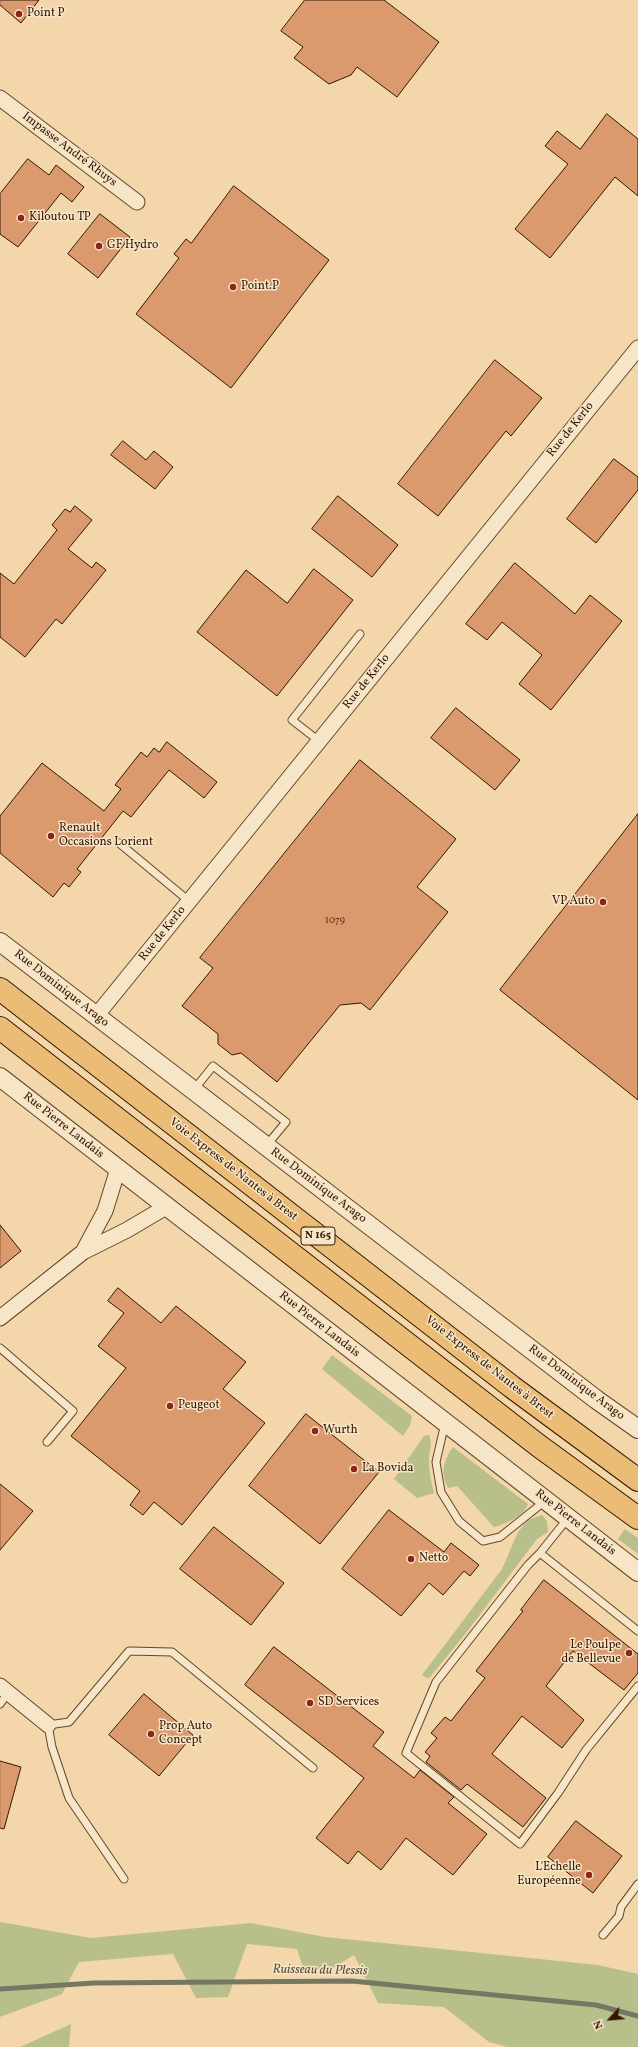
<!DOCTYPE html>
<meta charset="utf-8">
<style>
body{margin:0}
#map{position:relative;width:638px;height:2047px;overflow:hidden;background:#f3d7aa;font-family:Vollkorn,serif}
canvas{display:block}
.north{position:absolute;left:590px;top:1999px;width:40px;height:40px;-webkit-text-stroke:3px #f7e5c8;paint-order:stroke;rotate:244deg;font-size:11px;font-weight:700;line-height:16px;text-align:center;color:#341600}
.north::after{content:'';display:block;margin:auto;width:14px;height:18px;background:#341600;clip-path:polygon(50% 0,100% 100%,50% 72%,0 100%)}
</style>
<div id="map">
<canvas width="638" height="2047"></canvas>
<div class="north">N</div>
</div>
<script>
const g = document.querySelector('canvas').getContext('2d');
g.lineJoin = 'round';
function fillPath(path, color) {
  g.fillStyle = color;
  g.fill(path, 'evenodd');
}
function stroke(path, color, width, dash) {
  g.strokeStyle = color;
  g.lineWidth = width;
  g.lineCap = dash ? 'butt' : 'round';
  g.setLineDash(dash || []);
  g.stroke(path);
}
function drawText(font, color, halo, rows, align = 'center') {
  g.font = font + ' Vollkorn,serif';
  g.lineWidth = 3;
  g.setLineDash([]);
  g.textBaseline = 'middle';
  g.strokeStyle = halo;
  g.fillStyle = color;
  for (const [text, x, y, turn = 0] of rows) {
    g.save();
    g.translate(x, y);
    g.rotate((+turn || 0) * Math.PI / 180);
    g.textAlign = isNaN(turn) ? turn : align;
    if (halo) g.strokeText(text, 0, 0);
    g.fillText(text, 0, 0);
    g.restore();
  }
}
const green = new Path2D(`
 M332,1355l80,61 -2,9 -7,11 -81,-67z
 M429,1435c4,9 0,16 0,26 0,11 2,21 5,32l-17,5 -23,-19 30,-43z
 M453,1447l75,57c-4,12 -22,20 -34,23l-37,-41 -9,2c-8,-15 -5,-27 5,-41z
 M542,1515l5,6 1,11 -11,7 -71,94 -36,44 -3,1 -5,-3 80,-106 16,-37 10,-12z
 M625,1529l13,9v16l-20,-15z
 M0,1922l91,16 160,-15 74,14 273,28 40,9v73h-130l-19,-5 -45,-35 -66,-4 -24,-48 -26,16 -25,-3 -6,-19 -50,-5 -19,53 -32,1 -23,-44 -94,8 -17,32 -62,23z
 M71,2024l-2,23h-49z`);
const stream = new Path2D(`
 M0,1989l94,-6 258,-2 244,24 42,11`);
const building = new Path2D(`
 M0,0h39l-18,23 -21,-18z
 M305,0h79l55,42 -42,55 -40,-30 -6,8 -22,9 -35,-26 9,-11 -22,-16z
 M607,114l31,25v57l-23,-19 -65,81 -35,-29 53,-65 -23,-18 12,-15 23,18z
 M28,159l21,16 7,-10 28,22 -12,15 -11,-9 -43,54 -18,-13v-40z
 M234,186l95,74 -98,128 -95,-74 43,-56 -5,-4 12,-15 5,4z
 M100,214l30,23 -32,41 -30,-24z
 M495,360l47,38 -31,38 -5,-5 -68,85 -40,-32z
 M123,441l23,19 8,-9 19,16 -18,22 -44,-34z
 M614,459l24,18v13l-42,53 -29,-24z
 M338,496l60,49 -26,32 -60,-48z
 M75,506l17,14 -24,29 24,19 4,-6 10,8 -44,54 -6,-5 -31,38 -25,-20v-64l14,11 43,-54 -5,-5 13,-16 5,3z
 M515,563l60,51 15,-19 32,26 -71,89 -32,-26 23,-29 -40,-33 -15,18 -21,-16z
 M314,569l39,31 -76,96 -80,-64 49,-62 41,33z
 M456,708l64,52 -25,30 -64,-52z
 M167,742l50,40 -13,16 -35,-28 -38,47 -8,-6 -46,58 4,3 -12,15 -5,-4 -11,14 -53,-44v-37l42,-53 62,48 17,-22 -6,-4 26,-33 6,5 7,-9 5,4z
 M360,760l96,79 -39,48 31,25 -78,98 -9,-7 -21,2 -63,77 -36,-29 -9,2 -14,-11v-10l-36,-28 31,-38 -13,-10z
 M638,814v286l-138,-110z
 M0,1225l21,26 -21,17z
 M118,1288l43,35 15,-17 70,56 -23,27 42,34 -83,102 -28,-23 -11,13 -13,-10 10,-14 -69,-55 55,-68 -28,-22 26,-33 -16,-12z
 M306,1414l73,58 -59,72 -71,-58z
 M0,1484l33,27 -33,39z
 M389,1510l55,42 7,-9 28,22 -9,11 -6,-5 -21,24 -14,-12 -28,33 -59,-47z
 M214,1527l70,56 -33,42 -71,-56z
 M544,1580l94,74v19l-14,17 -51,-39 -27,35 38,34 -22,28 -40,-32 -30,38 54,44 -23,29 -56,-43 -6,6 -35,-28 4,-6 -5,-4 12,-14 -6,-5 14,-16 6,4 34,-43 -9,-7 47,-60 -2,-1z
 M274,1647l110,85 -11,14 41,32 6,-8 34,27 -6,6 39,31 -34,41 -47,-37 -25,32 -23,-19 -10,13 -32,-26 48,-60 -119,-93z
 M144,1694l49,41 -34,41 -50,-41z
 M0,1761l21,6 -17,62 -4,-1z
 M576,1821l46,35 -29,37 -45,-36z`);
const service = new Path2D(`
 M319,741l-27,-21 68,-86
 M119,843l70,58
 M193,1091l20,-25 73,56 -20,24
 M0,1348l73,63 -26,31
 M445,1423l-9,39 5,30 18,29 24,20 17,-4 45,-36
 M568,1518l-28,35 98,78
 M540,1553l-12,12 -92,117 -30,71 114,91 38,-51 28,-43 52,-64
 M0,1704l8,-11
 M124,1879l-55,-81 -17,-51 -4,-22 21,-3 60,-71 43,1 141,116
 M603,1935l16,-19 2,-9 17,-23`);
const minor = new Path2D(`
 M0,98l137,104
 M96,1016l542,-668
 M83,1252l22,-41 13,-42
 M0,1318l83,-66 44,-22 39,-23
 M0,1686l48,39`);
const tertiary = new Path2D(`
 M0,942l597,458 41,29
 M0,1077l638,495`);
const trunk = new Path2D(`
 M0,989l512,398 126,93
 M0,1028l539,418 99,72`);
const markers = [
 [19,14,4,"#8f2418"],
 [21,218,4,"#8f2418"],
 [99,246,4,"#8f2418"],
 [233,287,4,"#8f2418"],
 [51,836,4,"#8f2418"],
 [603,902,4,"#8f2418"],
 [170,1406,4,"#8f2418"],
 [315,1431,4,"#8f2418"],
 [354,1469,4,"#8f2418"],
 [411,1559,4,"#8f2418"],
 [629,1653,4,"#8f2418"],
 [310,1703,4,"#8f2418"],
 [151,1734,4,"#8f2418"],
 [589,1875,4,"#8f2418"]
];
const numberNames = [
 ["1079",335,921]
];
const shields = [
 [318,1236,34]
];
const shieldNames = [
 ["N 165",318,1236]
];
const poiNames = [
 ["Point P",27,14],
 ["Kiloutou TP",29,218],
 ["GF Hydro",107,246],
 ["Point.P",241,287],
 ["Renault",59,829],
 ["Occasions Lorient",59,843],
 ["VP Auto",595,902,"right"],
 ["Peugeot",178,1406],
 ["Wurth",323,1431],
 ["La Bovida",362,1469],
 ["Netto",419,1559],
 ["Le Poulpe",621,1646,"right"],
 ["de Bellevue",621,1660,"right"],
 ["SD Services",318,1703],
 ["Prop Auto",159,1727],
 ["Concept",159,1741],
 ["L'Echelle",581,1868,"right"],
 ["Européenne",581,1882,"right"]
];
const streetNames = [
 ["Impasse André Rhuys",69,150,37],
 ["Rue de Kerlo",571,430,-51],
 ["Rue de Kerlo",367,682,-51],
 ["Rue de Kerlo",163,934,-51],
 ["Rue Dominique Arago",61,989,38],
 ["Rue Pierre Landais",63,1126,38],
 ["Voie Express de Nantes à Brest",233,1170,38],
 ["Rue Dominique Arago",318,1186,37],
 ["Rue Pierre Landais",319,1325,38],
 ["Voie Express de Nantes à Brest",489,1368,38],
 ["Rue Dominique Arago",576,1383,37],
 ["Rue Pierre Landais",575,1523,38]
];
const waterNames = [
 ["Ruisseau du Plessis",320,1971,1]
];
fillPath(green, '#b8bf8a');
stroke(stream, '#737862', 5);
fillPath(building, '#da9a6d');
stroke(building, '#341600', 1);
stroke(service, '#64462a', 9);
stroke(minor, '#64462a', 17);
stroke(tertiary, '#64462a', 20);
stroke(trunk, '#341600', 24);
stroke(service, '#f7e5c8', 7);
stroke(minor, '#f7e5c8', 15);
stroke(tertiary, '#f7e5c8', 18);
stroke(trunk, '#eabc75', 22);
for (const [x, y, r, color] of markers) {
  const dot = new Path2D();
  dot.arc(x, y, r, 0, 2 * Math.PI);
  g.fillStyle = color;
  g.fill(dot);
  stroke(dot, '#f7e5c8', 1.5);
}
drawText('10px', '#5e371b', null, numberNames);
for (const [x, y, w] of shields) {
  const box = new Path2D();
  box.roundRect(x - w / 2, y - 9, w, 18, 3);
  g.fillStyle = '#f7e5c8';
  g.fill(box);
  stroke(box, '#341600', 1);
}
drawText('bold 11px', '#341600', null, shieldNames);
drawText('12px', '#341600', '#f7e5c8', poiNames, 'left');
drawText('12px', '#341600', '#f7e5c8', streetNames);
drawText('italic 13px', '#594f39', '#f7e5c8', waterNames);
</script>
